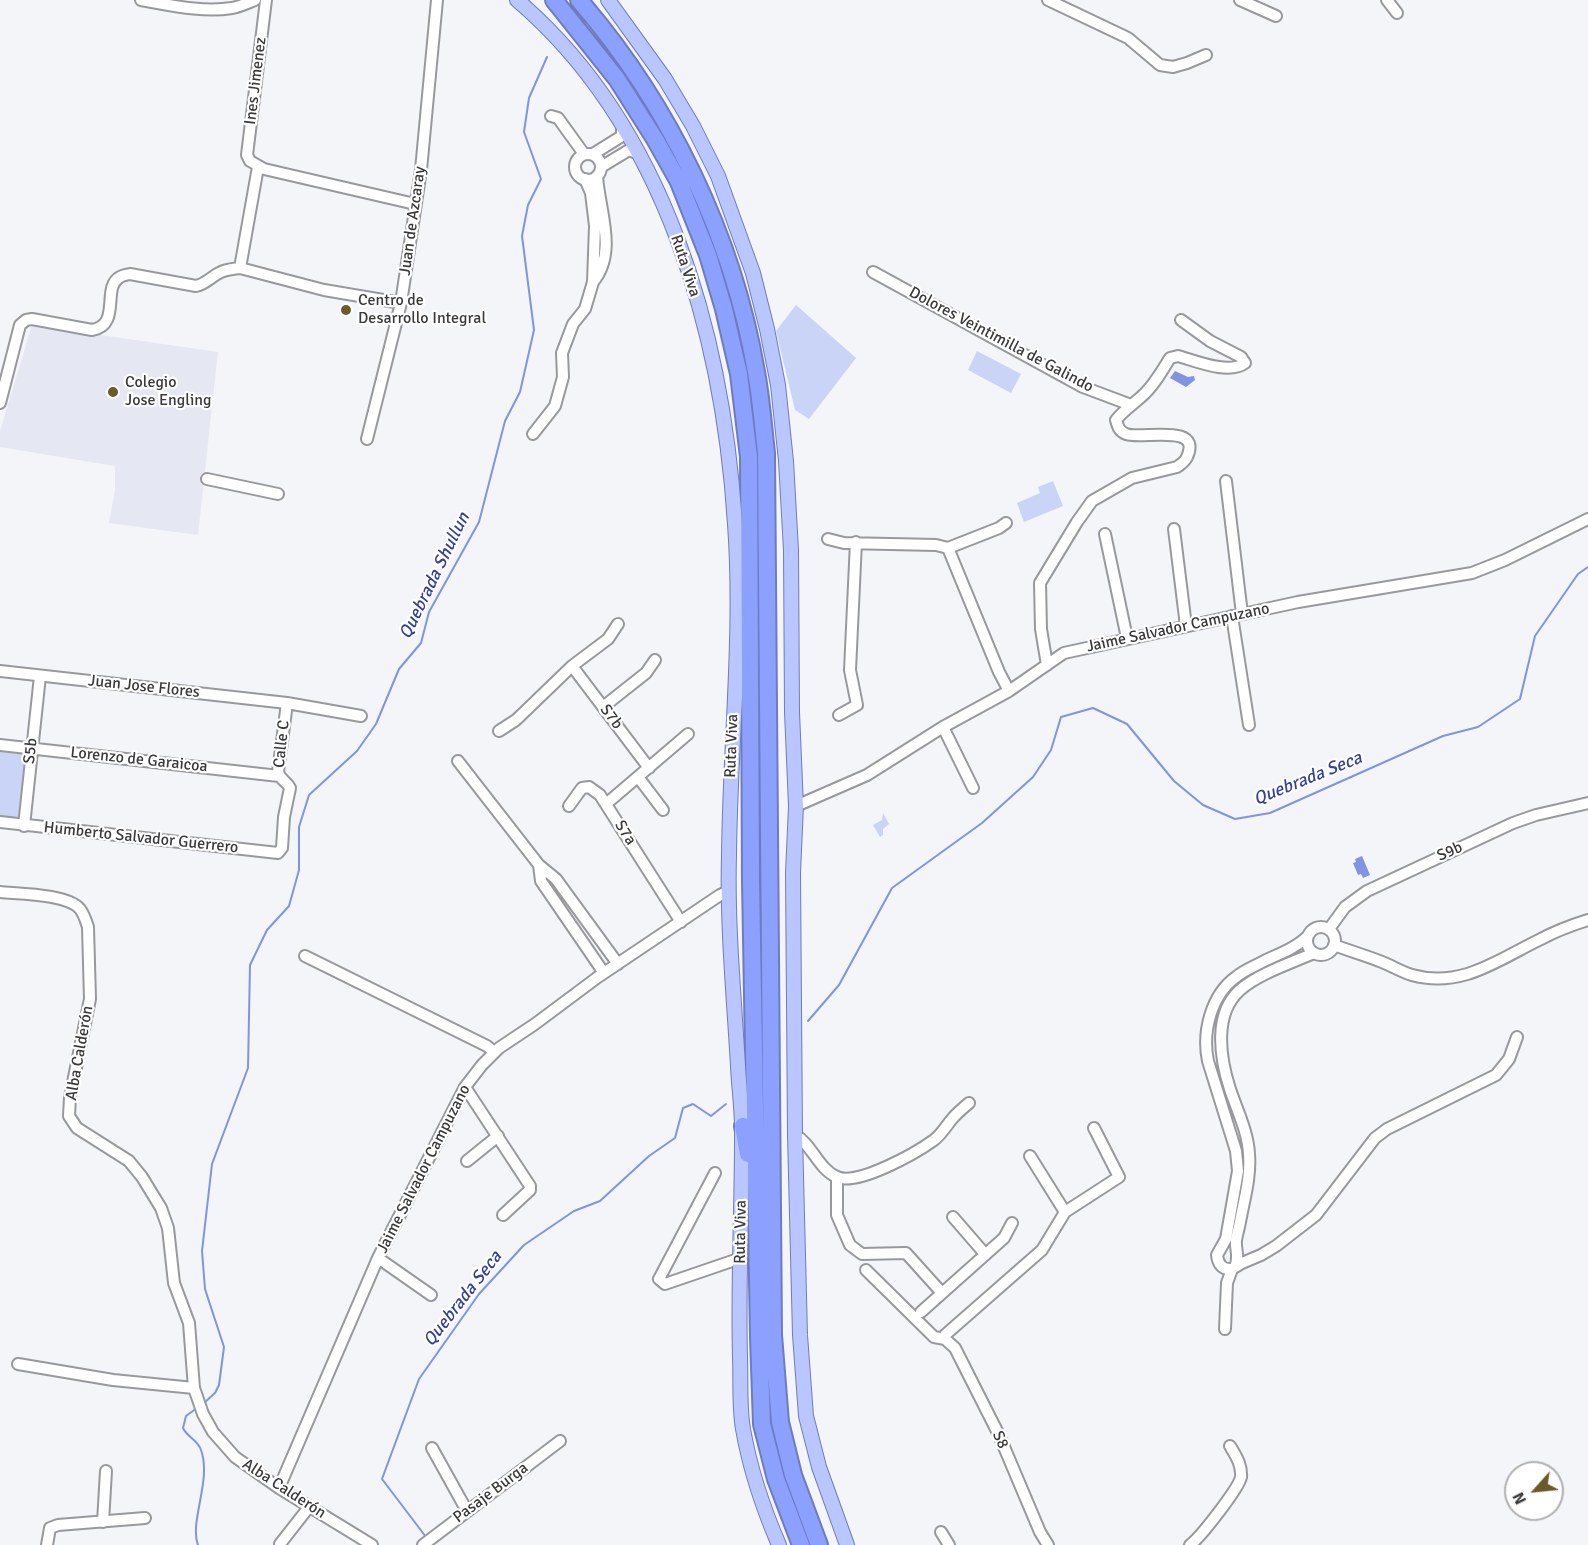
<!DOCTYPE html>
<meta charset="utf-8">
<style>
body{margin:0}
#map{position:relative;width:1588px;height:1545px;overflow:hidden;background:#f4f5f8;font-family:Signika,sans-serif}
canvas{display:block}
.north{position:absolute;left:1504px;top:1461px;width:60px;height:60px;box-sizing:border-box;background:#fff;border:2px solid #b0b0b1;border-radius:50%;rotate:243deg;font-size:16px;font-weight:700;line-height:24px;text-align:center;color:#3a3a3c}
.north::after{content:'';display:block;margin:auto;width:21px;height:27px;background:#6a5b29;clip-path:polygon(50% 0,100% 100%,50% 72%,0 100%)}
</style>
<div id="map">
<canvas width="1588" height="1545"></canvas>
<div class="north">N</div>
</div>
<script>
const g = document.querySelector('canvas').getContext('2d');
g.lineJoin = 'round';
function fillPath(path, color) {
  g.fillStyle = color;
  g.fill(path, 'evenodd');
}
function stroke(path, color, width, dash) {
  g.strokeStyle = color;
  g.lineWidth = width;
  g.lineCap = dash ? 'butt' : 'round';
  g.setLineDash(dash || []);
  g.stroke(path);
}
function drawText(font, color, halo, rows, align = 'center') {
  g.font = font + ' Signika,sans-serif';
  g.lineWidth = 4.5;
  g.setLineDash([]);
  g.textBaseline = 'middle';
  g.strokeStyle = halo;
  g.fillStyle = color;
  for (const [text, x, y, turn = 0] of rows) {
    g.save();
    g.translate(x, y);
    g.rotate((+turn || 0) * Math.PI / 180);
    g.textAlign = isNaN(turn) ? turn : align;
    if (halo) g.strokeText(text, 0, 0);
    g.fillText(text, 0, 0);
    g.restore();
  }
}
const built = new Path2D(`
 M32,325l186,27 -20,183 -89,-12 6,-33v-24l-115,-19v-16z`);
const green = new Path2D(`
 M796,305l60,53 -47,61 -14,-9 -19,-79z
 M977,351l44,23 -10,19 -43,-23z
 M1053,481l10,25 -39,16 -7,-19 23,-10 -2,-6z
 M0,750l26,2 -6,69 -20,-3z
 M883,813l6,11 -6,5v6l-3,2 -7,-12 9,-5z`);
const water = new Path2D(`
 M1175,371l13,6 6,-1 1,4 -9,7 -16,-9z
 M1362,856l8,19 -7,3 -2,-4 -3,1 -5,-12 3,-1 -1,-3z`);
const stream = new Path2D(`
 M808,1021l31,-36 53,-97 90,-65 51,-46 18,-27 10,-33 32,-9 34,16 47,57 29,24 32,14 35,-6 173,-77 35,-9 42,-28 15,-63 43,-62 10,-7
 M204,1403l11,-10 4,-8 5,-38 -19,-58 -3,-38 10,-87 36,-96 2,-103 17,-35 22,-24 10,-36v-43l10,-32 48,-44 19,-27 23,-55 22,-26 8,-31 50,-90 26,-101 15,-29 14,-62 -12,-94 6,-31 13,-26 -17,-47 5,-34 18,-41
 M197,1408l-11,8 -3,12c4,9 15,12 18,22 11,30 -12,72 -3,95
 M426,1537l-44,-58 37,-100 60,-85 45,-49 50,-34 26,-10 49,-45 26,-18 8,-30 10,-4 18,12 15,-12`);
const minor = new Path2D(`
 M141,0c29,5 62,13 91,8 7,-1 15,-5 23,-8
 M266,0l-19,155 3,6 14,8 151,35
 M1048,0l80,38 32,27 13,2 14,-4 19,-8
 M1240,0l36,16
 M1387,0l10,13
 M551,116l7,2 26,36
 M593,154l29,-18v-10
 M575 167a13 13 0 1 1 26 0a13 13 0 1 1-26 0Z
 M601,167l28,-17 10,4
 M240,268l18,-101
 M873,272l210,115 48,18
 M593,282c25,-30 6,-72 4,-106
 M0,403l20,-78 6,-5 6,-1 60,11c30,-5 9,-43 28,-53 3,-2 6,-2 10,-3l66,12c10,-2 15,-9 23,-13 7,-4 14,-4 21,-5l84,22 77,13
 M533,434l22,-28 8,-29 -1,-24 11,-29 12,-15 8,-27 2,-56 -4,-33 -6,-14
 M367,439l34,-136 20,-133 16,-170
 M207,479l71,15
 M1226,481l16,133
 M1174,529l12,97
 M1105,534l22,104
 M828,539l16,4 92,2 12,3 51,-20 7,-5
 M948,548l51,124 10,19
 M1232,616l17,109
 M1047,665l-6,-36 -1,-46 37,-61 15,-21 40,-23 45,-11c4,-3 8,-5 10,-10 16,-35 -47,-17 -61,-23 -7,-3 -8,-7 -10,-14 7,-9 16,-15 25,-23 12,-10 21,-26 29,-39l8,-2c18,5 51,19 67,7l-4,-6 -31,-16 -29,-21
 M572,666l77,102
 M0,671l287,32 74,13
 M603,707l43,-34 9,-13
 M839,715l18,-10 -7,-35 6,-128
 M943,727l30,61
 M499,731l17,-11 56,-54 36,-27 10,-15
 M0,745l279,31
 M458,761l81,104 17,14 62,85
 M638,777l25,33
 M606,804l82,-70
 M569,806l13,-18 7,-1 11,8 81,127
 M796,806l71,-31 76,-48 66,-36 55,-38 234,-51 174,-29 33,-13 83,-41
 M0,822l278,31 4,-5 2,-31 6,-29c-3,-7 -10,-8 -12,-16l9,-69
 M24,826l16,-150
 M539,865l2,16 63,92
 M0,892c20,2 67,2 80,17 4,5 6,12 8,18l2,72 -20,98 -1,19 8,12 52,33 13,16 19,31 7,20 6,55 15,40 5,65 9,26 10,18 22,25 44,31 93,57
 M1307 941a14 14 0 1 1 28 0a14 14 0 1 1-28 0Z
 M1329,929l16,-22 22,-16 146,-68 23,-8 52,-12
 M1334,945c16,6 33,11 48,17 10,4 20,10 30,13 50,14 87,-16 129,-36 15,-8 31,-14 47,-19
 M305,956l182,90 7,6
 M465,1087l65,99v4l-27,25
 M795,1135c17,9 23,34 42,42 21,9 79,-24 97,-37 8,-6 12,-14 18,-21 5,-6 11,-11 17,-16
 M1030,1156l35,56
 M467,1161l31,-25
 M715,1173l-56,106 6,5 76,-26
 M837,1177v38l13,30 12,9 44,-1 36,40
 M953,1217l32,37
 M378,1258l53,37
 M1235,1267c5,-10 0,-17 1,-27 1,-6 3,-12 4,-18 4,-22 11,-45 9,-68 -1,-22 -12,-44 -19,-65 -10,-31 -17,-75 10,-99 18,-16 51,-27 74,-37
 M1232,1269c-10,1 -14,-5 -15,-14l9,-16 12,-68 -2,-20 -28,-90c-6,-29 3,-66 28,-84 8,-7 19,-11 28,-16 15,-7 32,-13 44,-25
 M866,1270l68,67 11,2 10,9 44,87 41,97 8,13
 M921,1312l83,-74 8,-15
 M1225,1329l2,-46 5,-14 10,-6 19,-8 15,-9 40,-31 59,-77 12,-9 109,-54 13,-16 8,-22
 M945,1339v-4l97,-85 23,-38 54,-35 -25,-49
 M18,1364l95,16 81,8
 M432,1448l35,63
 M279,1488l99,-230 87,-171 17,-22 17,-17 36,-24 63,-47 122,-82 9,-4
 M103,1522l3,-51
 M941,1532l8,13
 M280,1544l29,-37
 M47,1545l3,-17 8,-3 87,-7
 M423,1545l137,-104
 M1190,1545c10,-7 49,-57 51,-68 1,-12 -5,-21 -11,-31`);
const major = new Path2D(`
 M517,0c149,127 206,336 218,524 8,110 -5,221 -6,331 -2,70 5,141 9,211 1,24 5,48 4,72 0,73 -4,146 -2,219 1,23 -1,49 3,72 7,40 20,79 36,116
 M608,0l57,79 28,47 25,50 35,97 14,56 11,56 8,76 5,89 1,162 4,94 -3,67 2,262 5,200 6,81 13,51 28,78`);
const highway = new Path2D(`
 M554,0l63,79 38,60 24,43 29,73 16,54 15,65 10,83 2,424 8,456 3,87 14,55 25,66
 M579,0c90,104 154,236 177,372 5,27 7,54 10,81l7,882 7,87 13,53 26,70
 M743,1126l5,28`);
const markers = [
 [346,310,6,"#6a5b29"],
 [113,392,6,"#6a5b29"]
];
const streetNames = [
 ["Ines Jimenez",256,81,-83],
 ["Juan de Azcaray",413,221,-82],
 ["Ruta Viva",685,266,72],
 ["Dolores Veintimilla de Galindo",1001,340,28],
 ["Jaime Salvador Campuzano",1178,628,-12],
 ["Juan Jose Flores",144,687,6],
 ["S7b",611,717,53],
 ["Calle C",282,744,-84],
 ["Ruta Viva",732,746,-88],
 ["S5b",31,751,-84],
 ["Lorenzo de Garaicoa",139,760,6],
 ["S7a",625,833,57],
 ["Humberto Salvador Guerrero",141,838,6],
 ["S9b",1450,852,-24],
 ["Alba Calderón",80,1053,-80],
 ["Jaime Salvador Campuzano",424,1169,-63],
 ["Ruta Viva",741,1232,-89],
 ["S8",1000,1440,66],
 ["Alba Calderón",284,1489,33],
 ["Pasaje Burga",491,1493,-37]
];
const poiNames = [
 ["Centro de",358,301],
 ["Desarrollo Integral",358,319],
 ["Colegio",125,383],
 ["Jose Engling",125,401]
];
const waterNames = [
 ["Quebrada Shullun",435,576,-64],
 ["Quebrada Seca",1308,779,-22],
 ["Quebrada Seca",463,1299,-52]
];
fillPath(built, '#e5e8f3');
fillPath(green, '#cad4f6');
fillPath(water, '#8194e4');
stroke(stream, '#8194e4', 2);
stroke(minor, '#98999c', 14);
stroke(major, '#6f7cbb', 16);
stroke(highway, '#6f7cbb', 20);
stroke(minor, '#fff', 10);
stroke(major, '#b9c6ff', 14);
stroke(highway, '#8ba0ff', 16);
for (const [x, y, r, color] of markers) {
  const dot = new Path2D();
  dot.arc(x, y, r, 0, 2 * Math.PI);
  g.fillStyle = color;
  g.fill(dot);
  stroke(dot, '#fff', 2);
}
drawText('16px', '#3a3a3c', '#fff', streetNames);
drawText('16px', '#3a3a3c', '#fff', poiNames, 'left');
drawText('italic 18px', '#35409d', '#fff', waterNames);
</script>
